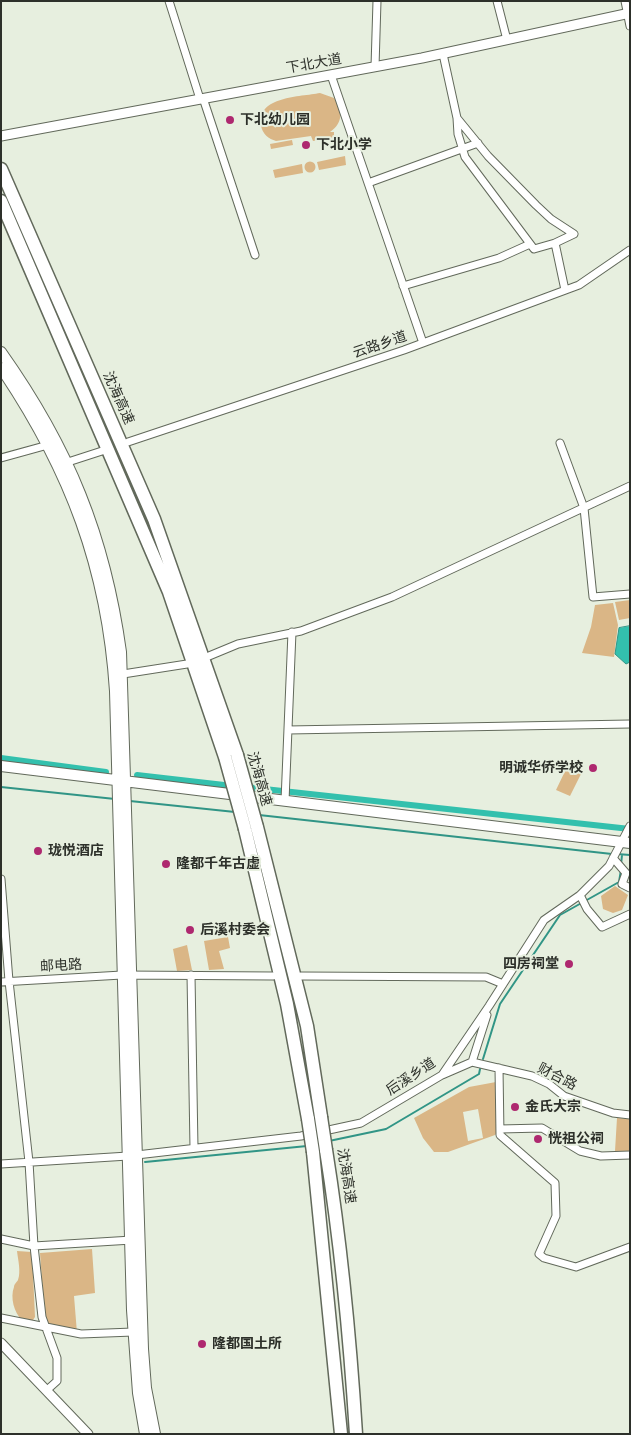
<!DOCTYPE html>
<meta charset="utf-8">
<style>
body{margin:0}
#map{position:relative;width:631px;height:1435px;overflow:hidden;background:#e7efdf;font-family:Bitter,serif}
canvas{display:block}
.frame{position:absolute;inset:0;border:2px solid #2d302a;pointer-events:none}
</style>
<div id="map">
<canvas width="631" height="1435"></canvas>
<div class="frame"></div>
</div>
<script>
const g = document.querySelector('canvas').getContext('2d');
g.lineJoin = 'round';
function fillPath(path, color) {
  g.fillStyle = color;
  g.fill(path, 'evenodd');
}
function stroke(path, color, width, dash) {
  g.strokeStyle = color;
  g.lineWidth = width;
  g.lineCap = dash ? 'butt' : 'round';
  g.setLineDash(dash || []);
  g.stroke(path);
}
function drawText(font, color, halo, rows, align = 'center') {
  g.font = font + ' Bitter,"Noto Sans SC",serif';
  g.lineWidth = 4;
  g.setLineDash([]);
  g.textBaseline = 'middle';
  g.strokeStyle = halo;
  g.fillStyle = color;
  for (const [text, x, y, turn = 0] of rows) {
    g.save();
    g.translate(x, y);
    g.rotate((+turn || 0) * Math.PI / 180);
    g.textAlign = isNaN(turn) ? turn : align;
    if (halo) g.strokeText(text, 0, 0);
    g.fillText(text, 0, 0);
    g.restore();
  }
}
const green = new Path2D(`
 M320,93l14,5c9,13 9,25 -4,34h4v5l-21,4 -2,-5 -35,5c-7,-2 -14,-7 -15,-16 -4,-29 39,-28 59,-32z
 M292,140l1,5 -22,4 -1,-5z
 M345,156l1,9 -27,5 -2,-8z
 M304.5 167a5.5 5.5 0 1 1 11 0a5.5 5.5 0 1 1-11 0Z
 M302,164l1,9 -28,5 -2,-8z
 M630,600v18l-11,2 -4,-18z
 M613,603l5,22 -4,32 -32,-4 9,-26 4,-22z
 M568,765l14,7 -12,24 -14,-6z
 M615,886l13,9 -6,15 -9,3 -10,-4 -2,-13z
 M228,937l2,11 -11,3 5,18 -15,1 -5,-29z
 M187,945l5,25 -15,1 -4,-22z
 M496,1082l2,49 -3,4 -47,17h-14l-11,-14 -9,-20 55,-31zM478,1109l5,29 -15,3 -5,-29z
 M617,1118l13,1v33l-15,-1z
 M92,1249l3,44 -21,3 3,37 -29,-8 -3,-3 -5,-69z
 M17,1251l15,1 3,65 -2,3h-11c-8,-7 -12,-23 -8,-33 0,-3 3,-5 4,-7 3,-9 0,-20 -1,-29z`);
const water = new Path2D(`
 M630,626v36l-4,2 -11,-10 4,-26z`);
const stream = new Path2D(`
 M1,787l114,12
 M130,801l105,11
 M259,815l353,39
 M617,854l13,1
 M621,865l1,-10
 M483,1059l17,-55 60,-89 59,-33 2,-12
 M329,1141l57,-12 93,-55 1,-5
 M145,1162l162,-16`);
const canal = new Path2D(`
 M1,758l105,14
 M137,775l96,11
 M246,787l384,42`);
const minor = new Path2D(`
 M169,1l31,98
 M497,1l10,39
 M625,1l5,25
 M443,54l14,64 31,38 48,49 15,14 23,15 -19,9 10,47
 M375,67l2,-66
 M331,75l92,268
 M203,98l52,157
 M457,118l1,16 7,23 69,92 21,-6
 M368,183l110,-40
 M403,286l96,-28 31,-14
 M128,442l276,-92 175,-65 51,-35
 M560,443l24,65 9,89 37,-3
 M1,458l47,-13
 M68,462l34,-11
 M209,656l29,-12 63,-13 91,-34 238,-111
 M123,674l64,-10
 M288,730l342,-6
 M285,801l7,-169
 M613,858l13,15 -4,11 8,4
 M1,879l8,102 20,181 5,84 8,71 15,41v23l-10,9
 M580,895l7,14 15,18 28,-13
 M191,975l3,173
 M301,976l185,1 17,7
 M1,982l121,-7 151,1
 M472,1062l60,14 17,8 15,12 49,17 17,2
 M499,1068l1,67 55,48 1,33 -17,38 5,4 32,9 54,-20
 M442,1075l30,-13 15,-47
 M500,1129l42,-1 38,23 21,5 29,-1
 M1,1164l127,-8 173,-20 60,-13 81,-48 47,-69 55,-86 36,-25 29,-29 21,-40
 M1,1239l33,7 98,-6
 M1,1318l80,16 52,-2`);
const tertiary = new Path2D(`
 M1,136l421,-78 208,-45
 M1,1343l87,91`);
const primary = new Path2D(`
 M1,352c68,96 104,184 120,300l22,697 3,39 9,46
 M1,368c69,102 106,200 114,323l17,619 6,83 7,41
 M1,766l629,77`);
const motorway = new Path2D(`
 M1,169l153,350 83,236
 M1,201l168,391 56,165
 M257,827l50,199 14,91
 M245,829l42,175 21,115
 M326,1150c15,94 24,188 30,284
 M313,1152l28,282`);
const motorwayBridge = new Path2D(`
 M237,755l20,72
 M225,757l20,72
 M321,1117l5,33
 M308,1119l5,33`);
const markers = [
 [230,120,5,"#ae286f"],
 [306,145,5,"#ae286f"],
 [593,768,5,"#ae286f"],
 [38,851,5,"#ae286f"],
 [166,864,5,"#ae286f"],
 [190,930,5,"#ae286f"],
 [569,964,5,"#ae286f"],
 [515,1107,5,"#ae286f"],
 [538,1139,5,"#ae286f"],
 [202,1344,5,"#ae286f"]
];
const streetNames = [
 ["下北大道",314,64,-10],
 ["云路乡道",380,345,-19],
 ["沈海高速",118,398,66],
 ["沈海高速",259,779,74],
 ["邮电路",61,966,-3],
 ["后溪乡道",411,1077,-33],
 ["财合路",557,1077,27],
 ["沈海高速",346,1176,81]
];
const poiNames = [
 ["下北幼儿园",240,120],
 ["下北小学",316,145],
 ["明诚华侨学校",583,768,"right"],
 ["珑悦酒店",48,851],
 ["隆都千年古虚",176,864],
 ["后溪村委会",200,930],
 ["四房祠堂",559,964,"right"],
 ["金氏大宗",525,1107],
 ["恍祖公祠",548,1139],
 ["隆都国土所",212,1344]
];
fillPath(green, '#dab686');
fillPath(water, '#33c0ad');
stroke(water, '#319586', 1);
stroke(stream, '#319586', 2);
stroke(canal, '#33c0ad', 6);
stroke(minor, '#62695b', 9);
stroke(tertiary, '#62695b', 11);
stroke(primary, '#62695b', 12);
stroke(motorway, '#62695b', 15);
stroke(minor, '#fff', 7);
stroke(tertiary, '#fff', 9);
stroke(primary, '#fff', 10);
stroke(motorway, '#fff', 12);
stroke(motorwayBridge, '#62695b', 15, []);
stroke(motorwayBridge, '#fff', 12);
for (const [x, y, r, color] of markers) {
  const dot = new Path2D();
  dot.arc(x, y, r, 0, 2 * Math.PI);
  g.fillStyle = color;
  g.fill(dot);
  stroke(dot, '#e7efdf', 2);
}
drawText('14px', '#2d302a', '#e7efdf', streetNames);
drawText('bold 14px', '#2d302a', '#e7efdf', poiNames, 'left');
</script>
